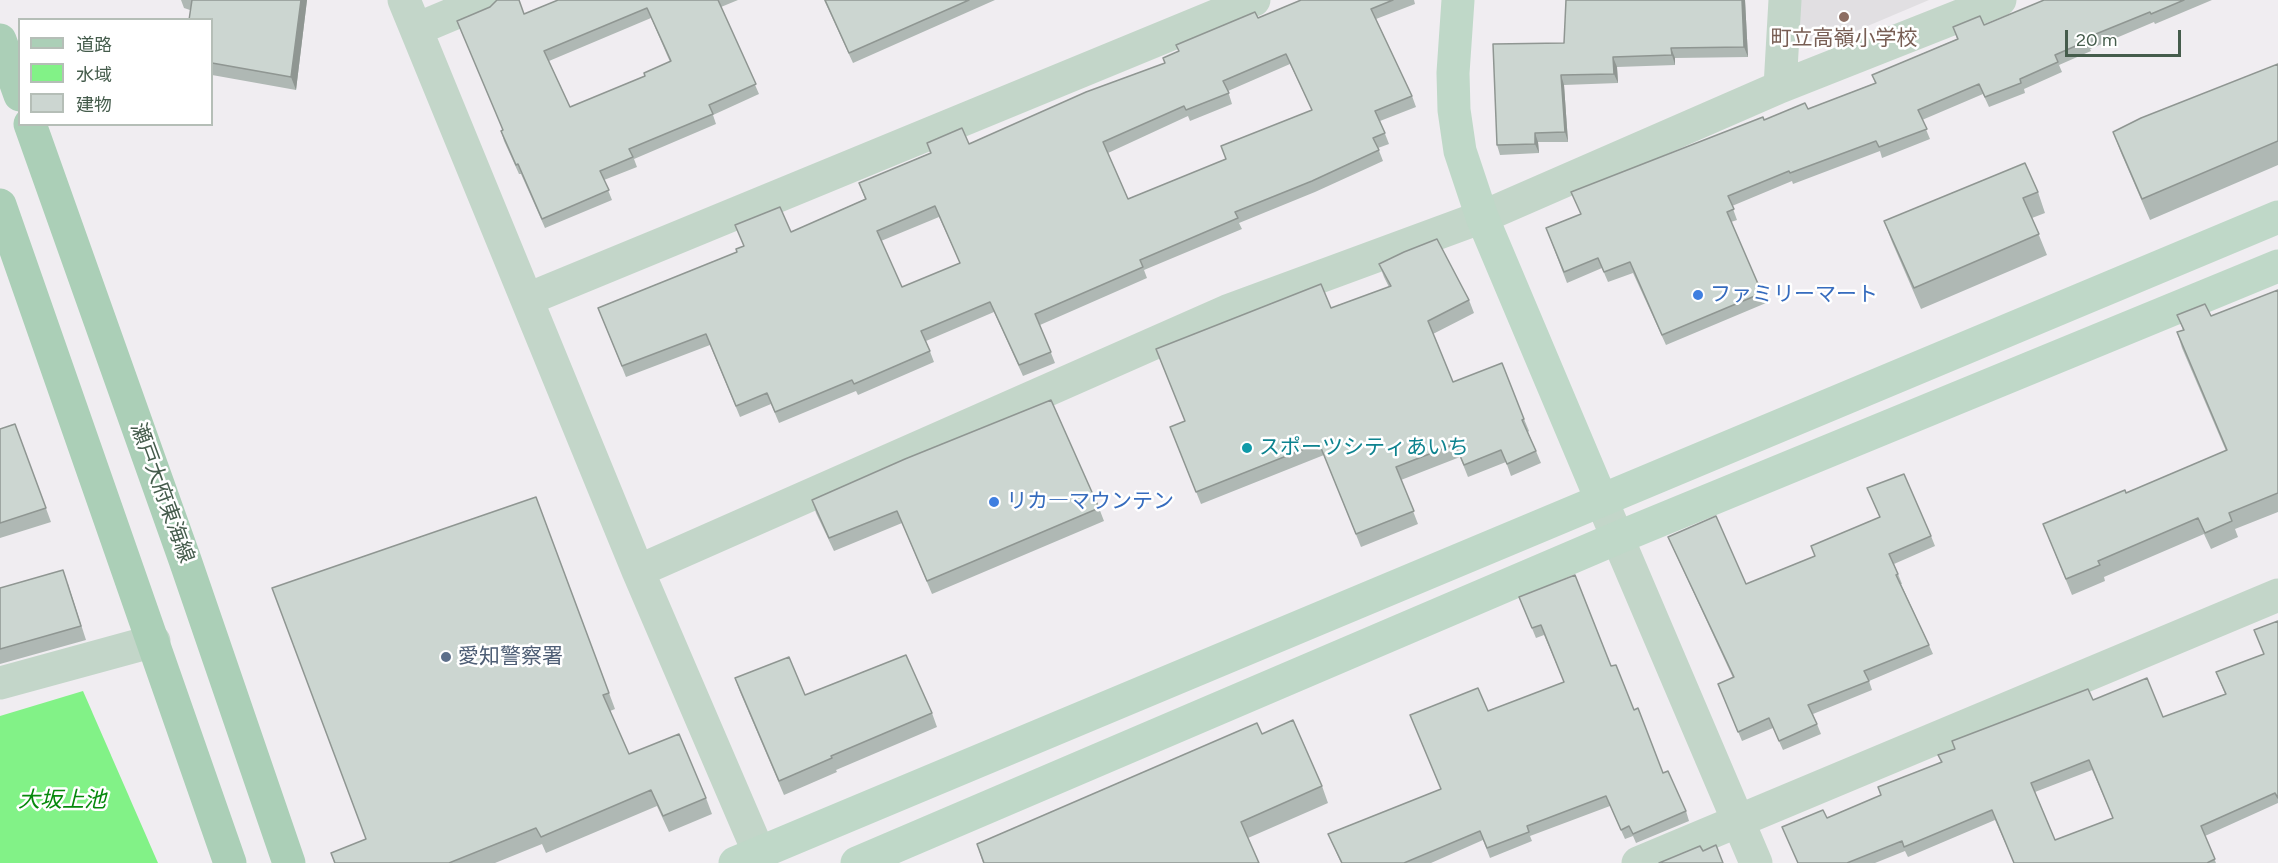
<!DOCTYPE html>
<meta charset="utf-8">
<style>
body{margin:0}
#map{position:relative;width:2278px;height:863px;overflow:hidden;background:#f0edf1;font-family:Figtree,"Noto Sans JP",sans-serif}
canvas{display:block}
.legend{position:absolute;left:18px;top:18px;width:195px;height:108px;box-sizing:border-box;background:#fff;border:2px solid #b5beb7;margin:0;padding:8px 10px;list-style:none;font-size:18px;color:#455c4c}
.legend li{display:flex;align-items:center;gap:12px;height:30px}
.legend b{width:30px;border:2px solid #b5beb7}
.scale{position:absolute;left:2065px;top:30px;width:116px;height:27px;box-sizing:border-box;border:3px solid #455c4c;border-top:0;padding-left:8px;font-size:18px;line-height:21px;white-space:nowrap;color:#455c4c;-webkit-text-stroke:4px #fff;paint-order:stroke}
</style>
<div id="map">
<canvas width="2278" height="863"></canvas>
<ul class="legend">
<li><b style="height:8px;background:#abcfb7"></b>道路</li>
<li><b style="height:16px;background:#82f287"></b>水域</li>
<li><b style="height:16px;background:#ccd6d1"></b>建物</li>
</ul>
<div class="scale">20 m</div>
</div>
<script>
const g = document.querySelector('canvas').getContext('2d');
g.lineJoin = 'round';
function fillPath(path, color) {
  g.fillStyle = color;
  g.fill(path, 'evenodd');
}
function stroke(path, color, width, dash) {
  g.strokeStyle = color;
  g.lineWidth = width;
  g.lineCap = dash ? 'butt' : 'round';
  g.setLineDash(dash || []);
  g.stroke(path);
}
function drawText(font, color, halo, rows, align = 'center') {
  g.font = font + ' Figtree,"Noto Sans JP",sans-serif';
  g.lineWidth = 5;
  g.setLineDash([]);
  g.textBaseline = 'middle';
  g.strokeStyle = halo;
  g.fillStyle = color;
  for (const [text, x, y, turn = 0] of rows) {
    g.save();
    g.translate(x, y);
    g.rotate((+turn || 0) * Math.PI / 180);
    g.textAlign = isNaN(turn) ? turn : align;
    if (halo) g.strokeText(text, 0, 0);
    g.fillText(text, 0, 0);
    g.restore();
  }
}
const education = new Path2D(`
 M1800,0h129l-111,47 -21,-13z`);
const water = new Path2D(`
 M83,691l75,172h-158v-147z`);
const street = new Path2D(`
 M404,0l234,571 121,282
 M417,29l69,-29
 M1780,87l5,-87
 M528,299l726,-299
 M1601,499l155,364
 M638,571l589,-260 255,-94 298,-130 220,-87
 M0,683l154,-42
 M1638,863l640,-268`);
const secondary = new Path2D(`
 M1458,0l-5,73 1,37 6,41 22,66 119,282
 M735,863l1543,-646
 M857,863l760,-325 661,-272`);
const primary = new Path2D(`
 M0,40l20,55
 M30,124l155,436 104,303
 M0,205l230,658`);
const wall = new Path2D(`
 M181,0h126l-11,90 -84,-15v-55l-22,-10 -6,-2z
 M558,0h180l-17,7 38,87 -46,21 3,9 -82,35 3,8 -33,13 8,20 -67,28 -24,-54h-2l-15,-33 -3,-10 2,-1 -46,-109 67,-7zM651,18l19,44 -25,14 -75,31 -21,-46z
 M824,0h171l-142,63z
 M1301,0h113l1,4 -39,15 36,77 4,11 -36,14 9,23 -11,4 5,13 -68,31 -76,31 3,6 -98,41 3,8 -107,47 15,38 -32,13 -29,-64 -68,29 8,21 -76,33 -2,-4 -77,32 -8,-19 -31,13 -30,-72 -84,32 -28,-69 139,-56 7,-6 -9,-21 56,7 74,-33 -6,-16 71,-30 -3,-10 42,1 195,-81 94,-45zM1290,64l22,46 -91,36 5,13 -98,40 -20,-46 80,-37 2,5 42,-17 -4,-13zM939,217l21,46 -58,24 -21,-46z
 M1745,0l3,57 -73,1v7l-58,2 1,16 -54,2 4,57h-30l1,11 -39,2 -3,-10 67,-102z
 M2044,0h168l-57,24 -1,-2 -64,27 1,2 -32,14 3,7 -38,17 1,4 -36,14 -6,-13 -61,26 8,19 -48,19 -2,-7 -87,33 -1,-3 -60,25 5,14 -6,2 35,81 -100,42 -33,-72 -25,9 -6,-14 -35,15 -21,-55 34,-13 184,-95 44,-11 67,-26 -3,-8 85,-36 -4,-12 31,-2z
 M2278,64v101l-128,55 -29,-67 -8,-21z
 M2038,192l7,21 -13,5 15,37 -126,54 -29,-67 -8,-21z
 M1379,264l90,36 5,13 -41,21 20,48 71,37 5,12 -1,1 13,31 -30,13 -5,-14 -38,15 -8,-20 -59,23 17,44 -57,23 -37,-92 -123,49 -31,-77 15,-6 -29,-72 175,-41 58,-21 -5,-10z
 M2278,290v222l-43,17 3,8 -27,12 -7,-15 -100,43 1,4 -33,14 -29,-71 83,-31 100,-42 -44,-103 -5,-16 6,-2 -6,-15 34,1z
 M15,424l36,98 -51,16v-109z
 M1867,488l64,48 4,10 -41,18 8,20h-1l28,61 4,9 -64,27 3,9 -59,24 8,20 -38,16 -10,-22 -31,13 -24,-57 15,-6 -61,-132 -4,-9 78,47 69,-28 -4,-10 69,-29z
 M536,497l79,212 -5,2 19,43 77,44 6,16 -43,18 -12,-26 -111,47 -4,-9 -47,19h-161l-3,-10 35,-14z
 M812,500l287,8 5,13 -172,73 -30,-71 -68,28 -18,-38z
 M68,584l18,56 -86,24v-76z
 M1519,597l92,69 23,44 29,63 23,38 3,10 -53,22 -3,-7 -8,3 -15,-33 -80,30 2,5 -42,17 -7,-18 -52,23h-90l-13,-29 113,-45 -31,-74 78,-4 76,-29 -20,-47 -8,3z
 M2278,621v182l-73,33 11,27h-202l-19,-43 -87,37 -3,-6 -30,12h-77l-16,-36 45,-9 54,-22 -3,-9 63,-24 -3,-8 155,-55 70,17 62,-23 -9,-22 48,-18zM2092,770l21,48 -58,22 -20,-48z
 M735,678l70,17 127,18 5,14 -101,43 1,2 -53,23 -44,-103z
 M1262,734l60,52 6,17 -80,35 11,25h-276l-6,-19z`);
const shadedWall = new Path2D(`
 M301,0h6l-11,90 -5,-13z
 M1742,0h3l3,57 -4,-10z
 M1671,48l4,10v7l-3,-10z
 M1613,57l4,10 1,16 -4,-9z
 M1561,75l3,10 4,57 -3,-10z
 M1535,133l3,9 1,11 -4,-9z`);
const building = new Path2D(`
 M192,0h109l-10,77 -79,-14v-43h-23z
 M497,0h22l5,14 34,-14h160l38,84 -47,21 4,9 -84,35 4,8 -33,14 9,19 -67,29 -24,-55 -2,1 -15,-34 2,-1 -46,-109 33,-14zM647,8l24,53 -27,12 1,3 -75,31 -26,-56z
 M825,0h144l-120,53z
 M1301,0h92l-22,9 41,87 -37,15 10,22 -12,5 6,12 -67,31 -77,31 3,6 -98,42 3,7 -108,47 16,38 -32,13 -29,-63 -69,29 9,20 -76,33 -2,-4 -77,32 -8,-19 -31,13 -30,-72 -84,32 -24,-58 139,-56 -1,-3 8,-3 -9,-21 45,-18 11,25 75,-33 -7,-16 72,-30 -4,-10 35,-15 7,16 117,-52 79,-29 -2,-5 16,-7 -3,-6 79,-33 3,6zM1286,54l26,56 -91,36 5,13 -98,40 -25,-57 81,-36 2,4 43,-17 -6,-12zM935,206l25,57 -58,24 -25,-56z
 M1566,0h176l2,47 -73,1 1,7 -59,2 1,17 -53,1 4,57 -30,1v11l-38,1 -4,-101 71,-1z
 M2044,0h140l-33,14 -1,-2 -64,26 1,3 -32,14 3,7 -38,17 1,4 -36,14 -6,-13 -61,26 9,19 -48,18 -3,-6 -86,32 -1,-2 -61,25 6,13 -7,3 35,81 -100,42 -32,-73 -26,10 -6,-14 -34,14 -18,-44 35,-14 -10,-22 192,-75 1,3 41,-17 3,6 68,-26 -4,-8 86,-36 -5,-12 27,-11 4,9z
 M2278,64v77l-136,58 -29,-67 28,-14z
 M2025,163l13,29 -15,6 16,36 -125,54 -30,-67z
 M1437,239l32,61 -41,21 25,61 49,-19 22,56 -2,1 14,31 -29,13 -6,-14 -37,15 -9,-21 -59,23 18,44 -58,23 -37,-91 -123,49 -26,-65 15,-6 -29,-72 165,-65 10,24 60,-22 -12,-22 25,-12z
 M2278,290v203l-49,20 3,8 -27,12 -7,-15 -100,43 2,4 -34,14 -23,-55 82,-34 1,3 101,-43 -50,-118 7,-2 -7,-15 28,-11 6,12z
 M1051,400l48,108 -172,73 -30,-70 -68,27 -17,-38 93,-41z
 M15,424l31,84 -46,15v-94z
 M1904,474l27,62 -42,18 9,20 -2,1 33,70 -65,26 5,10 -61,24 9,19 -38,17 -10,-23 -31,14 -20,-48 16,-7 -66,-140 48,-21 30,68 69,-28 -4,-10 69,-29 -13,-29z
 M536,497l73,196 -6,2 26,59 50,-20 27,64 -43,18 -12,-26 -110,47 -5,-9 -87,35h-114l-4,-10 35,-14 -94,-251z
 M63,570l18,56 -81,23v-61z
 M1575,575l36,91 5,-1 18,45 4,-2 25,65 5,-2 18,40 -53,23 -4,-8 -8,4 -15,-34 -79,30 2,6 -42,16 -7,-17 -76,32h-62l-14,-29 113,-45 -31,-74 68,-27 10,23 76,-29 -23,-57 -9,3 -13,-31z
 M2278,621v177l-3,-5 -74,33 14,33 -8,4h-193l-22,-53 -88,37 -2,-6 -55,22h-49l-16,-36 41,-17 4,8 54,-23 -3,-8 64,-25 -4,-7 17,-6 -3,-8 136,-52 5,11 54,-22 16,39 63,-23 -10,-22 48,-18 -10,-24zM2089,760l24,58 -58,22 -24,-57z
 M906,655l26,58 -101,43 1,2 -53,23 -44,-103 54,-21 16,38z
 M1293,720l29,66 -81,36 18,41h-275l-7,-19 280,-121 5,11z
 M1716,845l7,18h-64l41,-17 3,5z`);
const markers = [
 [1844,17,6,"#8d6e63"],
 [1698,295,6,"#3f7fe0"],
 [1247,448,6,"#0f9aa8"],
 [994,502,6,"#3f7fe0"],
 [446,657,6,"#5c6f8a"]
];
const educationNames = [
 ["町立高嶺小学校",1844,39]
];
const shopNames = [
 ["ファミリーマート",1710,295],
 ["リカ―マウンテン",1006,502]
];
const cultureNames = [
 ["スポーツシティあいち",1259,448]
];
const streetNames = [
 ["瀬戸大府東海線",162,493,70]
];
const serviceNames = [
 ["愛知警察署",458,657]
];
const waterNames = [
 ["大坂上池",62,801]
];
fillPath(education, '#e1dfe2');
fillPath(water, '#82f287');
stroke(street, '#c3d6c9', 33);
stroke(secondary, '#bfd8c8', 33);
stroke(primary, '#abcfb7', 33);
fillPath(wall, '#afb8b4');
fillPath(shadedWall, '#8f9692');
fillPath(building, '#ccd6d1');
stroke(building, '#8f9692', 1.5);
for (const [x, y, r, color] of markers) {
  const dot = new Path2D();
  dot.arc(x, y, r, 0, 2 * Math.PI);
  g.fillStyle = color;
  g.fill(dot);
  stroke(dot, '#fff', 2);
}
drawText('21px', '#785e54', '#fff', educationNames);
drawText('21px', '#366cbe', '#fff', shopNames, 'left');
drawText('21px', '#0d838f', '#fff', cultureNames, 'left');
drawText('21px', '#455c4c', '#fff', streetNames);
drawText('21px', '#4e5e75', '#fff', serviceNames, 'left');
drawText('italic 22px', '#06890c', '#fff', waterNames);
</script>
